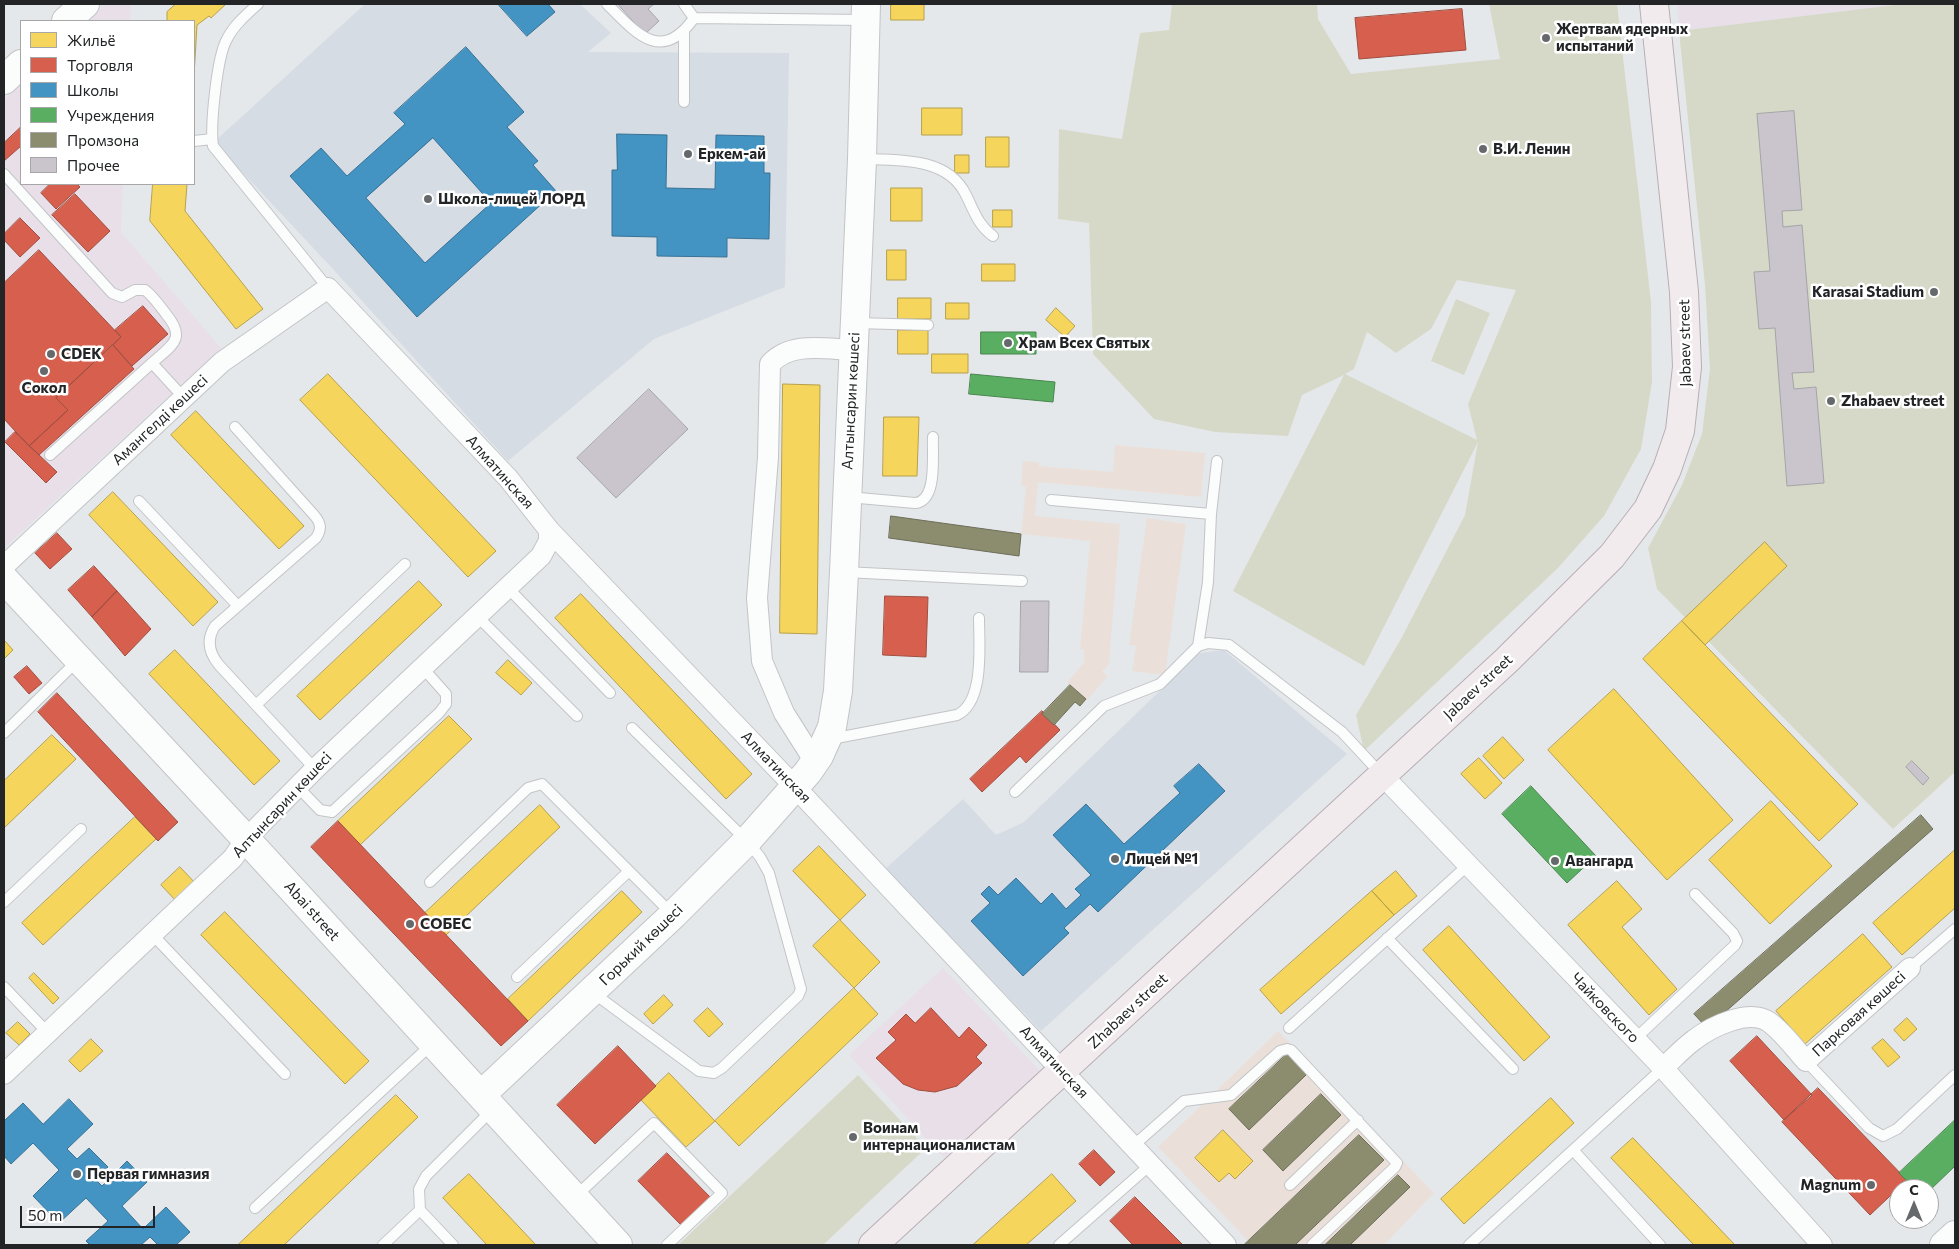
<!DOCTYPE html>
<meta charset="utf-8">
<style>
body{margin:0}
#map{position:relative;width:1959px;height:1249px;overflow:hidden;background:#e5e8eb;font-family:Commissioner,sans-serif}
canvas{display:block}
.frame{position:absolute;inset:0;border:5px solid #222426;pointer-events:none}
.legend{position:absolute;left:20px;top:20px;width:175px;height:165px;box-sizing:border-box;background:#fff;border:1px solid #a7a7a8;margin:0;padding:6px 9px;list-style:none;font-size:15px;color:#222426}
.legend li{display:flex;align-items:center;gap:10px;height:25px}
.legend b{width:25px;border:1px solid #a7a7a8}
.north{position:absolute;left:1889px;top:1179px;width:50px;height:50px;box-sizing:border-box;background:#fff;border:1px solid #a7a7a8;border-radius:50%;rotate:0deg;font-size:14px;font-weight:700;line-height:20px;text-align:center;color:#222426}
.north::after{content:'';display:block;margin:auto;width:18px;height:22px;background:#66696b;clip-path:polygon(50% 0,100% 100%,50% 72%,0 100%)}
.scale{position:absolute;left:20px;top:1206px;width:135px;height:22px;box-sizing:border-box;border:2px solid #222426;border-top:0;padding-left:6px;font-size:15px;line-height:18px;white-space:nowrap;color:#222426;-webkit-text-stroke:4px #fff;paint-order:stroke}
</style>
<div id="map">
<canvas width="1959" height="1249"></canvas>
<div class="frame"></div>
<ul class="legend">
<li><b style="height:14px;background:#f6d55c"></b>Жильё</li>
<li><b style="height:14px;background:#d6604d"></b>Торговля</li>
<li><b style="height:14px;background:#4393c3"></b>Школы</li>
<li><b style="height:14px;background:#5aae61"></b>Учреждения</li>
<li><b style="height:14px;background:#8c8c6e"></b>Промзона</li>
<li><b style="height:14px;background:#cac4cc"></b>Прочее</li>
</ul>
<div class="north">С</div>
<div class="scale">50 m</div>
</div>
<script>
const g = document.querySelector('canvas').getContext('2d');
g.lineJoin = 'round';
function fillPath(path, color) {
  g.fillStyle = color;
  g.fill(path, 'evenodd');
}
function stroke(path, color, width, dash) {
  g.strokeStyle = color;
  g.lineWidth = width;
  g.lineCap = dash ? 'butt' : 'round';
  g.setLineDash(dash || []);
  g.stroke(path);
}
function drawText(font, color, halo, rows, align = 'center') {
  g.font = font + ' Commissioner,sans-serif';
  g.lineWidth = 5;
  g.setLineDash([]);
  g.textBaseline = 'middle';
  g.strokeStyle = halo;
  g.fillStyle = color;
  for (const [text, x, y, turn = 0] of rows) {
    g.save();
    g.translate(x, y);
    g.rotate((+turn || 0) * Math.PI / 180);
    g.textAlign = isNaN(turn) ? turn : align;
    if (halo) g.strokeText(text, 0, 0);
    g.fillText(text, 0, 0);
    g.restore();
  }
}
const commercial = new Path2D(`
 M104,4h27l-1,17h-44z
 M1677,4h226l-224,27z
 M21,83v101h102l-2,48 100,116 -217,200v-448z
 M943,968l100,106 -99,84 -95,-103z`);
const industrial = new Path2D(`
 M1115,445l90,8 -4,44 -163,-15 -3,34 85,8 -11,141 -7,7 6,4 -21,24 -20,-17 17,-21v-12l-4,-1 10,-108 -69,-7 5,-47 -5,-1 2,-25 16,1v4l74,6z
 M1147,518l39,6 -21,151 -33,-4 4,-25 -7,-1z
 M1278,1031l156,162 -50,52h-132l-94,-98z`);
const built = new Path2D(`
 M365,4h215l31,29 -23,19 201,1 -4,234 -131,52 -146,122 -177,-194 -117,-125z
 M1224,650l123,104 -306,277 -156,-162 78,-70 33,36 28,-13 175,-169z`);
const green = new Path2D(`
 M1172,4h145l1,15 33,55 149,-15 -11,-55h128l34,298 1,80 -11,67 -37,67 -47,53 -193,182 -8,-36 45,-76 64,-124 13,-73 -114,224 -131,-75 111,-216 -42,20 -14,41 -73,-4 -61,-13 -61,-65 -4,-131 -31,-4 1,-90 63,10 18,-106 29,-3zM1457,280l59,10 -48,114 9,36 -132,-66 9,-5 13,-37 29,21 35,-24z
 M1903,4h52v768l-62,57 -236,-240 -9,-41 34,-63 20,-51 8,-65 -5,-84 -26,-254z
 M1456,299l34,14 -26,62 -33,-14z
 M858,1075l68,73 -103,97h-145z`);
const homes = new Path2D(`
 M176,4h50l-15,14 -2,-2 -12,9 -3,51v-55h-27v-9z
 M891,4h33v16h-33z
 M922,108h40v27h-40z
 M986,137h23v30h-23z
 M955,155h14v18h-14z
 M153,184h34l-2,27 78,98 -27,20 -86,-108z
 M891,188h31v33h-31z
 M993,210h19v17h-19z
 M887,250h19v30h-19z
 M982,264h33v17h-33z
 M898,298h33v21h-33z
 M946,303h23v16h-23z
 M1056,308l19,18 -10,11 -19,-17z
 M898,330h30v24h-30z
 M932,354h36v19h-36z
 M328,374l168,177 -28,26 -168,-177z
 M783,384l37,1 -3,249 -37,-1z
 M196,411l108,115 -25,23 -108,-114z
 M884,417h35l-2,59h-34z
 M113,492l105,110 -25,24 -104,-111z
 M1765,542l22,24 -82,79 -23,-24z
 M419,581l23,24 -122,115 -23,-24z
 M581,594l171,180 -26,25 -171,-181z
 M1682,621l176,183 -39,37 -176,-182z
 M4,640l9,10 -9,9z
 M175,650l105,111 -26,24 -105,-111z
 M508,660l24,23 -11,12 -25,-22z
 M1614,689l119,131 -66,60 -119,-130z
 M449,716l23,23 -112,106 -22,-24z
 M52,735l24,24 -72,69v-47z
 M1503,737l21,23 -20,19 -21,-23z
 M1479,758l23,25 -17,16 -24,-25z
 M1771,801l61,65 -62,58 -61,-64z
 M540,805l20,22 -114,108 -21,-22z
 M135,817l21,22 -113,106 -21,-22z
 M819,846l47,49 -26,25 -47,-49z
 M1955,850v58l-53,47 -29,-32z
 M180,867l18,19 -19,18 -18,-19z
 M1396,871l21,25 -23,19 -22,-24z
 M1617,881l25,28 -20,18 55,62 -28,26 -81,-90z
 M622,891l20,21 -114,109 -20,-22z
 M1372,891l22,24 -113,99 -21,-24z
 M225,912l144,149 -24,23 -144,-149z
 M840,920l40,42 -26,26 -41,-42z
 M1449,926l101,111 -26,24 -101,-111z
 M1863,934l29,33 -87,77 -29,-33z
 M34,973l25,25 -6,6 -24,-26z
 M854,988l24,26 -139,132 -24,-25z
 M664,995l9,10 -20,19 -9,-10z
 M708,1008l15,16 -14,13 -15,-16z
 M1907,1018l10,11 -13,12 -10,-11z
 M18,1022l12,12 -11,11 -13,-12z
 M91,1039l12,12 -23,21 -11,-11z
 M1883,1039l17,18 -12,10 -16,-19z
 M669,1073l46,48 -29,26 -45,-47z
 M396,1095l22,22 -134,128h-46z
 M1551,1098l23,25 -110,101 -23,-25z
 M1223,1130l30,31 -18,18 -6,-6 -10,9 -24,-24z
 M1633,1138l102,107h-41l-83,-87z
 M469,1174l19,20 48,51h-49l-44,-47z
 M1052,1174l24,27 -50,44h-53z`);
const shops = new Path2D(`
 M1462,9l4,41 -107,9 -4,-41z
 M21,127v19l-17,15v-18z
 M50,184h27l3,3 -24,22 -15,-16z
 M75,194l35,37 -22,21 -36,-37z
 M20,218l20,20 -20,19 -16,-17v-6z
 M39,250l82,87 -65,61 12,12 -39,36 -25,-27v-136z
 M143,306l25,28 -36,32 -19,-21 8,-8 -6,-7z
 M113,345l21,24 -95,86 -10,-9 39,-36 -12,-12z
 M15,432l42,40 -11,11 -41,-41z
 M57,533l15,16 -22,20 -15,-16z
 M94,566l23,25 -25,26 -24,-27z
 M117,591l34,38 -26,27 -33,-39z
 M885,596l43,1 -2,60 -43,-2z
 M27,666l15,17 -13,11 -15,-17z
 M57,693l121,129 -20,19 -120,-129z
 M1042,711l18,19 -34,33 -6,-7 -38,36 -12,-13z
 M338,821l190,200 -27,25 -190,-199z
 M931,1008l28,30 10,-11 18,18 -11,12 6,6 -25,23 -22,6 -17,-2 -15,-6 -27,-26 20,-18 -8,-8 18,-18 9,9z
 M1757,1036l55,59 -28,25 -54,-59z
 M618,1046l38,40 -61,58 -38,-39z
 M1818,1088l89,92 -37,35 -88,-93z
 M1094,1150l21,22 -15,14 -21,-22z
 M667,1153l43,44 -29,28 -43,-44z
 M1135,1197l48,48h-50l-23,-24z`);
const schools = new Path2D(`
 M498,4h50l7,8 -28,24z
 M466,47l58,65 -17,15 31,34 -5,4 23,26 -139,126 -127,-141 31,-28 26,28 58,-52 -11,-11zM433,138l58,65 -66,60 -59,-65z
 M617,134l50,1 -1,53 49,1 1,-54 48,1v37h6l-1,66 -42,-1v19l-70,-1v-19l-45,-1v-66h5z
 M1199,764l26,27 -127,121 -8,-8 -26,24 5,5 -46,43 -52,-55 19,-18 -9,-9 8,-8 9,9 18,-17 25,26 11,-11 14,16 15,-14 -6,-6 16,-14 -38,-40 33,-31 38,40 56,-51 -6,-7z
 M69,1099l24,25 -26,25 10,10 12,-11 19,19 -13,12 7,7 25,-25 20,21 -25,24 21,23 23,-22 24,25 -14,13h-18l-8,-8 -9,8h-51l-4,-4 22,-20 -22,-23 -27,25 -26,-27 26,-26 -26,-27 -22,21 -7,-8v-35l19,-18 20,21z`);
const public = new Path2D(`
 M981,332h55v22h-55z
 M971,374l84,8 -2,20 -84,-8z
 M1531,786l65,70 -29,27 -65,-69z
 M1955,1120v46l-26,25v-2h-14l-16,-16z`);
const industry = new Path2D(`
 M891,516l130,18 -2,22 -130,-18z
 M1070,685l16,14 -6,7 -5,-4 -21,23 -12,-11z
 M1921,815l12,14 -226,199 -13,-14z
 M1287,1054l20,20 -58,56 -20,-21z
 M1321,1094l20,21 -58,56 -20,-21z
 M1359,1135l25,25 -89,85h-51z
 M1398,1175l12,12 -60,58h-25z`);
const building = new Path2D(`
 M618,4h36l-6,5 11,12 -14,13z
 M1794,111l8,99 -20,1 1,16 19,-2 12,147 -22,1 2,16 22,-2 8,96 -37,3 -12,-158 -16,1 -5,-57 16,-1 -13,-157z
 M649,389l39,40 -72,69 -39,-40z
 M1021,601h28l-1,71h-28z
 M1912,761l17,17 -6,7 -17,-18z`);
const lane = new Path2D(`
 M258,4c-11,10 -24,21 -31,35 -10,17 -17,87 -14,107l115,142
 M607,4c28,28 54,61 87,14
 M684,4l10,14 170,2
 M684,31v71
 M194,141l18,-2
 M863,159c35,1 85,-2 103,36 8,16 12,30 27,41
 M4,174l108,119 10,4 13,-7h10c8,6 15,16 21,24 21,25 6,31 -14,49
 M856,323l72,2
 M235,427l79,88c7,8 8,14 2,23l-101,88c-9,14 -6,27 4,39l96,104
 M50,455l102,-92 32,35
 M848,497l67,6c23,-2 17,-48 18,-66
 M1051,500l160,14
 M139,501l99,105
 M845,572l177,9
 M507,587l103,106
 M476,615l101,101
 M1198,646l10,-64 3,-68 6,-53
 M257,704l148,-140
 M4,733l66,-65 2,-11
 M831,739l126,-24c28,-13 22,-71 22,-97
 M297,786l23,24 12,2 107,-99 7,-9v-10l-24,-27
 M1015,792l89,-86 56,-22 38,-38 10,-3 21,2 113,87 39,42
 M430,882l98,-94 14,-4 130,130
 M4,902l77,-73
 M152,934l133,140
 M1387,938l126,131
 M1910,968l45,-39
 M517,977l112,-106
 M4,987l43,45
 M592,992l107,79 15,2 8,-5 76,-72 3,-7 -32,-116 -9,-16 -13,-16 -115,-113
 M1289,1028l179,-163
 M1635,1039l100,-94 2,-4 -4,-8 -38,-39
 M1806,1061l63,67 14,8 14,-7 58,-54
 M1133,1146l51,-45 47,-6 49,-44 7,-2 4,1 106,113 -2,4 -83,78
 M1573,1150l87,95
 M1290,1185l68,-65
 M576,1196l78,-73 68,70 -55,52
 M255,1208l177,-164
 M383,1245l37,-35
 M453,1245l-33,-35 -1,-21 7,-13 66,-66
 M1059,1245l91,-80
 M1469,1245l194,-177`);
const street = new Path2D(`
 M4,566l218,-204 106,-74 180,190 41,52 246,257 431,458
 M815,762l-31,-49 -22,-52 -5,-63 11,-141 2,-93c21,-23 55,-15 84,-14
 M1383,776l280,292 159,177
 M1663,1068c10,-9 20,-20 31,-28 17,-13 55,-32 75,-18 14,10 26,27 37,39l104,-93
 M4,1074l229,-216 13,-19 69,-70 226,-213 8,-15v-11`);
const secondary = new Path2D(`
 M66,21l19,-17
 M4,80l17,-16
 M4,579l242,260 372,406
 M481,1095l192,-180 74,-74 61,-69 11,-16 13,-29 6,-36 6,-119 18,-413 4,-155
 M1944,1245l11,-10`);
const primary = new Path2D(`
 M873,1245l634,-585 105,-104 36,-47 19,-40 13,-38 7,-64 -3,-75 -30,-288`);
const markers = [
 [1546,38,5,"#66696b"],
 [1483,149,5,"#66696b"],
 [688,154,5,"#66696b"],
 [428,199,5,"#66696b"],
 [1934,292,5,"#66696b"],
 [1008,343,5,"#66696b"],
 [51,354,5,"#66696b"],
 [44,371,5,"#66696b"],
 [1831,401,5,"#66696b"],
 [1115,859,5,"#66696b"],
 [1555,861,5,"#66696b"],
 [410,924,5,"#66696b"],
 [853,1137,5,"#66696b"],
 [77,1174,5,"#66696b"],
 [1871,1185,5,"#66696b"]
];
const poiNames = [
 ["Жертвам ядерных",1556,29],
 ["испытаний",1556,46],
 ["В.И. Ленин",1493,149],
 ["Еркем-ай",698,154],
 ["Школа-лицей ЛОРД",438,199],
 ["Karasai Stadium",1924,292,"right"],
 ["Храм Всех Святых",1018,343],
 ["CDEK",61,354],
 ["Сокол",44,388,"center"],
 ["Zhabaev street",1841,401],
 ["Лицей №1",1125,859],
 ["Авангард",1565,861],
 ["СОБЕС",420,924],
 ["Воинам",863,1128],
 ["интернационалистам",863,1145],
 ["Первая гимназия",87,1174],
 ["Magnum",1861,1185,"right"]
];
const streetNames = [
 ["Jabaev street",1685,343,-91],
 ["Алтынсарин көшесі",851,401,-87],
 ["Амангелді көшесі",160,420,-43],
 ["Алматинская",500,472,48],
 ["Jabaev street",1478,687,-43],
 ["Алматинская",776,767,46],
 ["Алтынсарин көшесі",282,805,-47],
 ["Abai street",312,911,48],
 ["Горький көшесі",641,945,-44],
 ["Чайковского",1605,1008,46],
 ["Zhabaev street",1128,1011,-43],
 ["Парковая көшесі",1859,1014,-42],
 ["Алматинская",1054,1062,47]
];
fillPath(commercial, '#e8dfe8');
fillPath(industrial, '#eae0d9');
fillPath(built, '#d5dce4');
fillPath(green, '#d6d9c8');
fillPath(homes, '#f6d55c');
stroke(homes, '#b6a04c', 1);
fillPath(shops, '#d6604d');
stroke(shops, '#a04e41', 1);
fillPath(schools, '#4393c3');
stroke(schools, '#397294', 1);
fillPath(public, '#5aae61');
stroke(public, '#49854f', 1);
fillPath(industry, '#8c8c6e');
stroke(industry, '#6c6d58', 1);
fillPath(building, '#cac4cc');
stroke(building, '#a4a5a7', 1);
stroke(lane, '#c2c4c6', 12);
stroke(street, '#c2c4c6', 22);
stroke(secondary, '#c2c4c6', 30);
stroke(primary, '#b8aeb4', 30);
stroke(lane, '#fbfcfc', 10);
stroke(street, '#fbfcfc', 20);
stroke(secondary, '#fbfcfc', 28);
stroke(primary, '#f2ebee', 28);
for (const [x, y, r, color] of markers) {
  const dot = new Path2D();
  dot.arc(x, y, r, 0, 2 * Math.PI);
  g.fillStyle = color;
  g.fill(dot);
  stroke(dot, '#fff', 2);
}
drawText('bold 15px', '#222426', '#fff', poiNames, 'left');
drawText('15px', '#222426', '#fff', streetNames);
</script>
